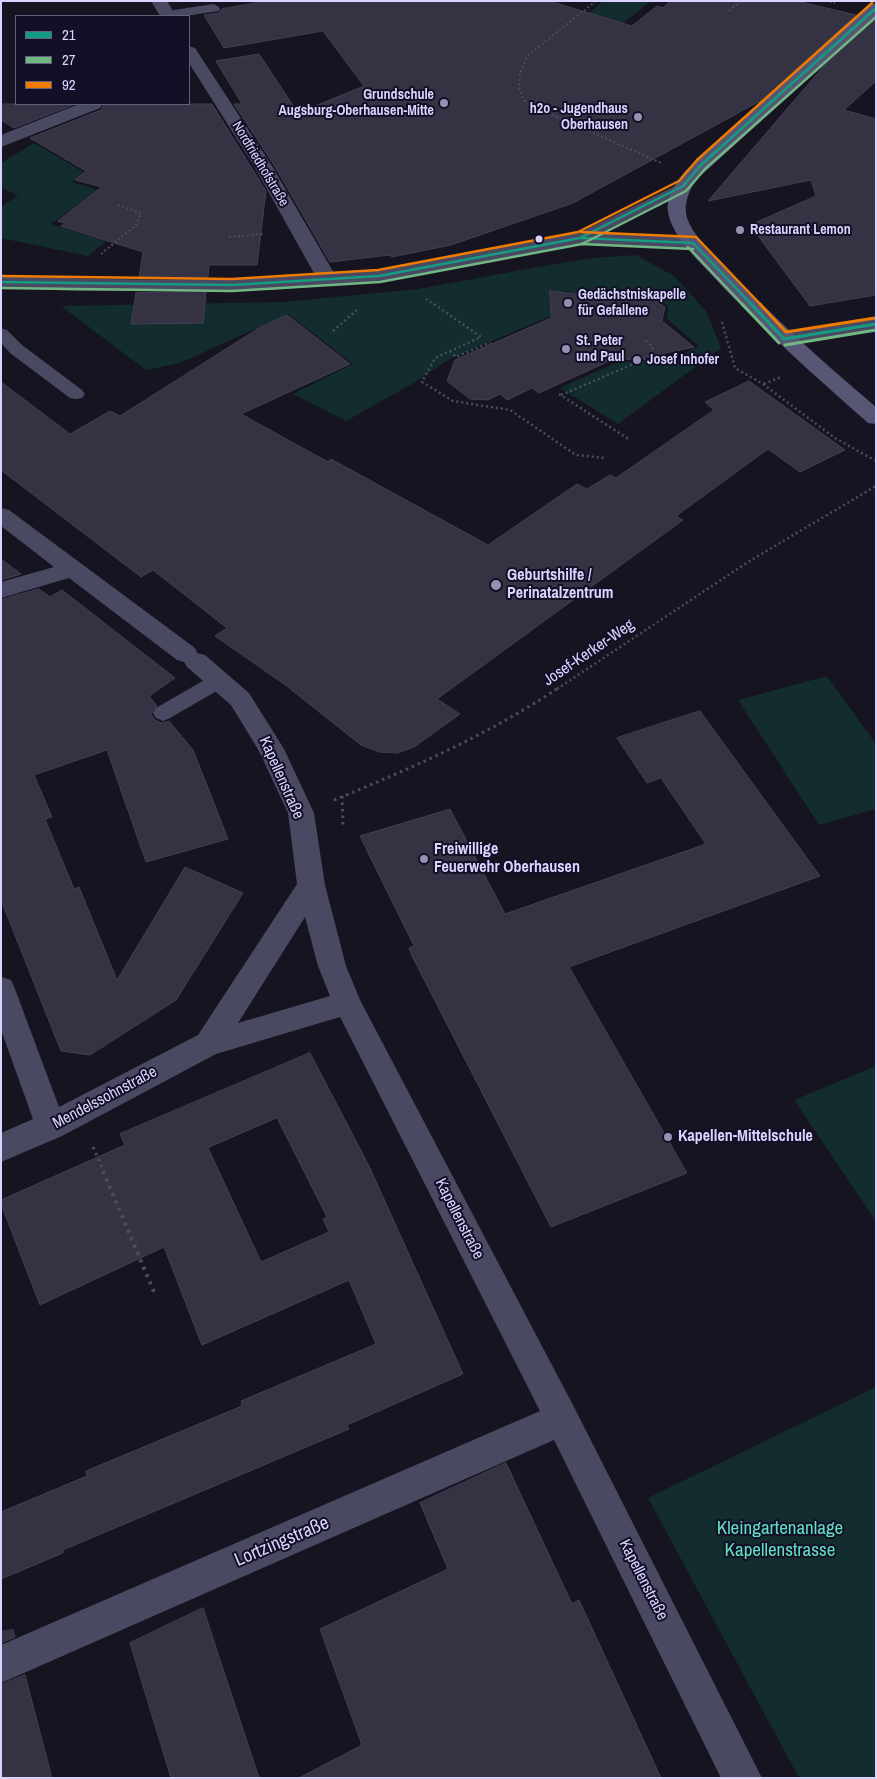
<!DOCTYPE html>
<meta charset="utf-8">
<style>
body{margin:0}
#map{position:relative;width:877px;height:1779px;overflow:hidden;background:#161421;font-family:"Archivo Narrow",sans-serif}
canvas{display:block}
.frame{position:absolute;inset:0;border:2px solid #d9d4ff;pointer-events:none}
.legend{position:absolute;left:15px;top:15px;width:175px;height:90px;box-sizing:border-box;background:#130f26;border:1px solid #625e7d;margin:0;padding:6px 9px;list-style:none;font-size:15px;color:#d9d4ff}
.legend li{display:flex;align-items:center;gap:10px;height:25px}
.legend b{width:25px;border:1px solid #625e7d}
</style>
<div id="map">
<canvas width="877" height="1779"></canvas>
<div class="frame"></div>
<ul class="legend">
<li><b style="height:6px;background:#139c82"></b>21</li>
<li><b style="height:6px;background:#70b782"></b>27</li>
<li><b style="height:6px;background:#ef7c00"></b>92</li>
</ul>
</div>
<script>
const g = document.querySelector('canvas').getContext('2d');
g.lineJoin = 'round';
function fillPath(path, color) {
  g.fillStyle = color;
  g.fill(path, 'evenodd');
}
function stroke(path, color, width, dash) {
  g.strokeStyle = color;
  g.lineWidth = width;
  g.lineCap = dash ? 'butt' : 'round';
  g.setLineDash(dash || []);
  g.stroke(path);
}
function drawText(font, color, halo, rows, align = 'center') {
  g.font = font + ' "Archivo Narrow",sans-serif';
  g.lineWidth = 4;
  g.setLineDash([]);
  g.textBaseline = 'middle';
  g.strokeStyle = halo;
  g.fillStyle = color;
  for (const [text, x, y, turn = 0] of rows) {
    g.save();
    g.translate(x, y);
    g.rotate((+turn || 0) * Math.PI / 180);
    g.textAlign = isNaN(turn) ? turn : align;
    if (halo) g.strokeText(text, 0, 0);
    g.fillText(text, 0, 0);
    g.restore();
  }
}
const green = new Path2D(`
 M603,1h48l-77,62 -38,-5z
 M34,143l50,29 -12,10 27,8 -48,34 55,17 -18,15 -87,-18v-31l17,-12 -17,-7v-25z
 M636,255l38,21 32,35 15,37 -103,76 -58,-36 60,-27 18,2 8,-3 7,-6 16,6 30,-14 -32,-27 1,-13c-21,-13 -33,-17 -57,-7l-12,-8 -16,7c-10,-8 -24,-6 -33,1l-1,7 9,7 -108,46 -38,25 -66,37 -53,-27 60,-30 -65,-50 -108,49 -34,7 -85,-64 223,-4 134,-13 114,-21 60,-10z
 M827,676l49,68v65l-57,16 -81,-125z
 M876,1066v155l-82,-121z
 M876,1387v391h-77l-151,-280z`);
const building = new Path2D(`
 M267,1h282l83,25 25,-20 6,2 7,-7h127l59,14 -96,86 -187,102 -122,42 -59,12 -2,-2 -60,7 -56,-97 -40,-61h8l-26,-43 43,-7 39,59 66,-27 -41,-55 -99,17 -20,-33 15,-2 3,-4z
 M876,20v61l-32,29 32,9v176l-66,11 -60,-81 66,-29 -5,-16 -103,21 115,-134z
 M1,104h74l-61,24 -13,-8z
 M105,104h107l54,87 -9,74h-48l-1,12 -69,1 4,-26 -82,-26 4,-3 -7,-2 44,-34 -27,-7 11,-9 -56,-33 71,-28z
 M550,291l39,5 9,-4 13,9 13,-6 25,1 16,11 -3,14 32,26 -61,13 -17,-2 -77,35 -7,-5 -25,12 -7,-6 -12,6 -18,-1 -23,-18 8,-21 96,-42z
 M206,292l-3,31 -72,1 5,-31z
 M287,315l63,49 -109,50 87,48 3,-3 157,86 89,-61 10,5 23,-14 6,3 98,-68 -9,-8 44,-21 96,69 -45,22 -32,-23 -92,67 7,4 -246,179 23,15 -46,33 -17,6 -18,-1 -18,-7 -77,-61 -69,-48 12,-8 -74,-58 -12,7 -140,-107v-88l69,52 40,-23 10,5 139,-88z
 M1,559l20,15 -20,6z
 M39,589l11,8 12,-7 113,88 -26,18 8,10 -6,8 4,6 7,3 7,-2 24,29 35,89 -82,23 -39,-112 -73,25 18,42 -7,2 29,70 5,-2 38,93 68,-113 58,26 -67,107 -86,55 -29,-4 -60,-151v-300z
 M700,711l120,165 -251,91 118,206 -136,54 -139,-271 -3,-8 5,-2 -54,-110 90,-27 55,105 201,-70 -45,-66 -14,5 -30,-45z
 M310,1053l59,113 94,208 -116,51 2,4 -286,121v3l-62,26v-67l86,-36 -1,-5 156,-65 -1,-5 135,-57 -27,-64 -147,65 -38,-98 -124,58 -39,-101v-4l124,-55 -5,-11zM277,1118l50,99 -4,2 6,13 -68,30 -53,-114z
 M506,1463l66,141 7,-4 82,178h-362l63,-33 -42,-116 128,-60 -28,-66z
 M203,1608l56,170h-88l-41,-135z
 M13,1630l2,7 -14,6v-11z
 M25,1675l27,103h-51v-93z`);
const pathFar3 = new Path2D(`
 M596,1l-69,55 -7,18 -1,14 4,11 5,5 133,59
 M825,1l10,2
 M729,11l12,-10
 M229,237l34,-3
 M101,254l35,-29 5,-12 -23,-8
 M426,299l9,6`);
const pathFar2 = new Path2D(`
 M434,304l47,33 -46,21 -13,24 31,19 57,9 66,45 29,3
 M722,322l13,46 28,16 72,54 41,23
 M333,331l25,-22
 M450,351l6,6 33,-14 2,1
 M764,384l17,-7
 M559,394l71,46
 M561,395l84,-36 8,-6 -1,-7 -7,-6 2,-1
 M557,689l191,-127 128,-76`);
const pathFar1 = new Path2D(`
 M342,796l1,29
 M334,800c78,-32 154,-65 224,-112
 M93,1147l11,25`);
const path = new Path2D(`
 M103,1171l51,121`);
const lane = new Path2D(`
 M214,4l6,4 -1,3 -34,5 -24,-1 6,-4z
 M683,182l5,1 2,3 -2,3 -103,52h-10l-3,-3 3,-3z
 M1,328l6,2 15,15 60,45 3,4 -3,4 -6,1 -6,-1 -60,-45 -9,-10z
 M220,673l7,2 3,5 -3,5 -57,33 -7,3 -7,-3 -3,-5 3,-5 57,-33z`);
const street = new Path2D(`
 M151,1h16l9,15h-16z
 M189,46l6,2 77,118 62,107 45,-3 201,-38 113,5 7,2 2,4 -2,4 -7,2 -113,-5 -201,38 -109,8 -192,1 -77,-3v-12c105,4 210,6 314,-1l-61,-109 -65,-103z
 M79,104h24l-3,4 -99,39v-12z
 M876,318v12l-92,15 -7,-2 -3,-4 3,-4 7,-2z
 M1,508l8,2 186,138 2,5 8,2 44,38 35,56 30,64 11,72 21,81 14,34 214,407 188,371h-41l-167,-338 -553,243v-38l539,-234 -200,-394 -124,37 -154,82 -61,26v-29l32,-14 -32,-89v-53l10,3 4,9 44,118 139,-72 99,-151 -9,-71 -29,-62 -28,-46 -44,-38 -3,-5 -7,-2 -108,-82 -68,20v-16l53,-15 -53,-41zM305,917l13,49 12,30 -92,27z`);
const secondary = new Path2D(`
 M876,3v14l-179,162c-8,11 -14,25 -10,39 6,18 23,32 35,45 48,52 100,98 154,144v17l-8,-1c-55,-49 -110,-97 -160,-152 -14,-15 -34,-34 -39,-55 -5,-17 6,-31 16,-45l185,-166z`);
const bus1Far1 = new Path2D(`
 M581,238l112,5
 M693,243l59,62
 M1,282l231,3 147,-9 201,-38 103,-52 18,-21 175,-157`);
const bus1 = new Path2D(`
 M751,304l33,35
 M784,339l92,-15`);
const bus2Far1 = new Path2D(`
 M581,244l112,5
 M688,247l55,58
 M1,288l231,3 148,-9 202,-38 104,-53 19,-22 171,-152`);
const bus2 = new Path2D(`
 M742,304l37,39
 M785,345l91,-15`);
const bus3Far1 = new Path2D(`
 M581,232l115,5 65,68
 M1,276l231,3 146,-9 200,-38 101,-51 18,-21 175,-157`);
const bus3 = new Path2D(`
 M760,304l26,28 89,-14`);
const markers = [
 [444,103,5,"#9591b1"],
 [638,117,5,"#9591b1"],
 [740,230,5,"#9591b1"],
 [539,239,4.5,"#d9d4ff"],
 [568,303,5,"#9591b1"],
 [566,349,5,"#9591b1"],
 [637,360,5,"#9591b1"],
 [496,585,6,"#9591b1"],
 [424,859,5,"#9591b1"],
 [668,1137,5,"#9591b1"]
];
const farPoinames = [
 ["Grundschule",434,95,"right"],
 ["Augsburg-Oberhausen-Mitte",434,111,"right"],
 ["h2o - Jugendhaus",628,109,"right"],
 ["Oberhausen",628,125,"right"],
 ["Restaurant Lemon",750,230],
 ["Gedächstniskapelle",578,295],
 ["für Gefallene",578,311],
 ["St. Peter",576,341],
 ["und Paul",576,357],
 ["Josef Inhofer",647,360]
];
const farStreetnames = [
 ["Nordfriedhofstraße",260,164,59]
];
const poiNames = [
 ["Geburtshilfe /",507,576],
 ["Perinatalzentrum",507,594],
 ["Freiwillige",434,850],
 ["Feuerwehr Oberhausen",434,868],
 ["Kapellen-Mittelschule",678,1137]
];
const streetNames = [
 ["Josef-Kerker-Weg",589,653,-34],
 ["Kapellenstraße",281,778,66],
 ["Mendelssohnstraße",105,1098,-28],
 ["Kapellenstraße",459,1219,63],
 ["Kapellenstraße",643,1580,63]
];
const nearParknames = [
 ["Kleingartenanlage",780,1529],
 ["Kapellenstrasse",780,1551]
];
const nearStreetnames = [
 ["Lortzingstraße",282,1542,-23]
];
fillPath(green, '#132c2d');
fillPath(building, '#343243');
stroke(building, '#433f54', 1);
stroke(pathFar3, '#44505f', 2, [2, 2.5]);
stroke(pathFar2, '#44505f', 2.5, [2, 3]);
stroke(pathFar1, '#44505f', 3, [2.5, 4]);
stroke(path, '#44505f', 4, [3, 5]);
fillPath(lane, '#4a4962');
fillPath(street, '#4a4962');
fillPath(secondary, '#575674');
stroke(bus1Far1, '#139c82', 2.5);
stroke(bus1, '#139c82', 3);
stroke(bus2Far1, '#70b782', 2.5);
stroke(bus2, '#70b782', 3);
stroke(bus3Far1, '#ef7c00', 2.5);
stroke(bus3, '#ef7c00', 3);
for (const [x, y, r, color] of markers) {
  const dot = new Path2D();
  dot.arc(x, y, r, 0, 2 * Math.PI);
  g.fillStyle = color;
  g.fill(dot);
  stroke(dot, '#130f26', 2);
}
drawText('bold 14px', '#d9d4ff', '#130f26', farPoinames, 'left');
drawText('14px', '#d9d4ff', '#130f26', farStreetnames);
drawText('bold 16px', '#d9d4ff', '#130f26', poiNames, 'left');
drawText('16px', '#d9d4ff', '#130f26', streetNames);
drawText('19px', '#5fe0c0', '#130f26', nearParknames);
drawText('19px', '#d9d4ff', '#130f26', nearStreetnames);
</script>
